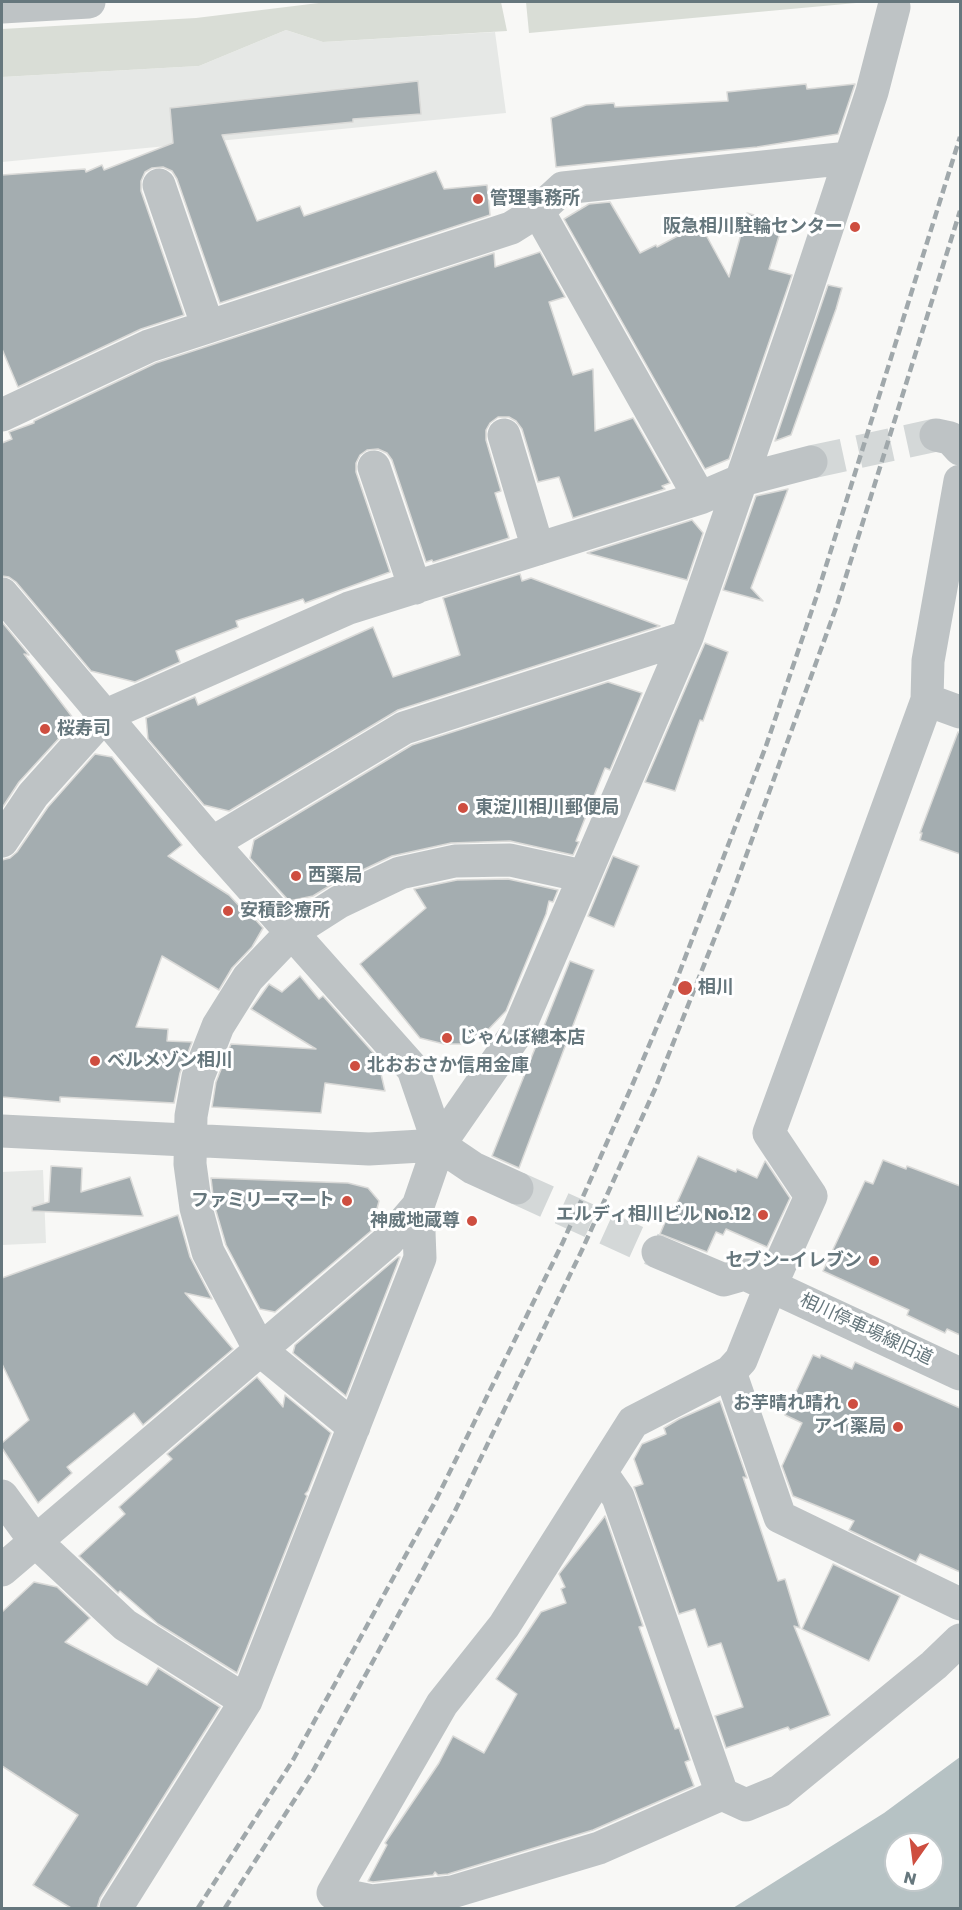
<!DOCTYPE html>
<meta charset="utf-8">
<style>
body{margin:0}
#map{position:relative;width:962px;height:1910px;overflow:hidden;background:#f8f8f6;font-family:Poppins,sans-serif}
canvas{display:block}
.frame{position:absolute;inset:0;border:3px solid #66777d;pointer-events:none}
.north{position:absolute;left:884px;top:1832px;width:60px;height:60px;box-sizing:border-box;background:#fff;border:2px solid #c2c9cb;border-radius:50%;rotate:194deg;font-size:16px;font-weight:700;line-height:24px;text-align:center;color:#66777d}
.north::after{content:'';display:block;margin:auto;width:21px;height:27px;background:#ce4e40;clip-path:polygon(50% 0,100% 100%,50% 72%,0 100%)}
</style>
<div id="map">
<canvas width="962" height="1910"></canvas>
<div class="frame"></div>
<div class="north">N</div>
</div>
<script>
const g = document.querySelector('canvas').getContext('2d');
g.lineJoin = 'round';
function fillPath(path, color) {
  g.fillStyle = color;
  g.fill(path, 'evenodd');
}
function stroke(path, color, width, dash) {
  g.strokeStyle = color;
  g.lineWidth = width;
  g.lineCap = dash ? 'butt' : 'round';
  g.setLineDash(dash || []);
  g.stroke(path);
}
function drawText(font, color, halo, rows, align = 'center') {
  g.font = font + ' Poppins,"Noto Sans JP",sans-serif';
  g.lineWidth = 6;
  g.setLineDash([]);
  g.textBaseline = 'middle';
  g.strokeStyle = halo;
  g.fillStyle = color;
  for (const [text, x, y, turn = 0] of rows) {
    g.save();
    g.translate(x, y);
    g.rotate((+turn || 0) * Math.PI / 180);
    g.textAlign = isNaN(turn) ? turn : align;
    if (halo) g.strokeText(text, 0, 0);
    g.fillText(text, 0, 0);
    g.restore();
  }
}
const built = new Path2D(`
 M286,30l37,12 172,-10 11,81 -504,49v-85l197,-11z
 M43,1170l3,73 -44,2v-73z`);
const green = new Path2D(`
 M327,2h174l6,29 -184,11 -37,-12 -87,36 -197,11v-48l194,-11z
 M526,2h341l-338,31z`);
const water = new Path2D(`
 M960,1757v151h-227l151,-95zM896,1844h36v36h-36z`);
const building = new Path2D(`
 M418,81l3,33 -68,5v3l-131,13 35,86 43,-15 4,10 132,-45 8,18 43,-4 3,30 -270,88 -43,-124 -5,-8 -9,-4 -11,1 -7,4 -4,9v10l43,124 -43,14 -123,58 -16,-38v-174l83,-6 1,3 16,-7 2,5 69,-27 -3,-35z
 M806,84l1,5 48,-5 -17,50 -81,13 -201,20 -5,-49 35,-13 28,-2 1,4 113,-6 -1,-9z
 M610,202l30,51 16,-8 1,2 43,-23 29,53 18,-64 36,10 -14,46 23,6 -63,184 -24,10 -141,-250 25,-15z
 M540,252l25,45 -16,5 24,73 20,-6 2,62 38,-13 37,65 -8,3 3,3 -92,29 -14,-41 -21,5 -16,-53 -6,-8 -7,-4h-11l-8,6 -4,7v10l15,51 -6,2 14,45 -76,24 -1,-2 -6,2 -34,-102 -5,-7 -9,-4 -11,1 -7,5 -4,8v9l34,100 -85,31 -2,-4 -67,22 2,6 -62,24 4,11 -45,20 -44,-11 -75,-89 -7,-5 -7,-1v-133l10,-4 -3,-7 25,-9v-2l122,-58 338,-110 1,14z
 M828,285l14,3 -6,21 -45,126 -16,6z
 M788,489l-37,99 12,13 -40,-11 33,-94z
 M692,520l11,13 -16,47 -100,-27z
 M520,574l2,7 9,-3 129,48 -262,84 -169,101 -25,-6 -56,-66 -2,-21 49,-21 3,8 175,-78 20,50 67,-22 -17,-57z
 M2,622l27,33 -5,-1 49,64v5l-54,59 -17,26z
 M705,643l23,9 -25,69 -3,-1 -25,71 -30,-9z
 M608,682l34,11 -32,77 -5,-2 -29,73 3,1 -6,13 -63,-14 -59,2 -59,13 -61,29 -18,11 -24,5 -39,-43 4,-18 158,-95z
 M958,732l2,1v121l-40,-14 2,-7h-2z
 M95,754l17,3 70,88 -14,11 61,39 13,14v-4l21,23 -11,19 -20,21 -13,22 -57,-34 -26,71 32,2 -1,12 25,1 -12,31 -6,30 -114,-6v5l-58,-5v-237l8,-2 7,-6 31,-45z
 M613,856l26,10 -25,61 -26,-11z
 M508,879l50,11 -5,12 -4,-1 -3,13 -40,97 -24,25 -18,8h-20l-24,-6 -60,-74 66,-56 -12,-19 43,-9z
 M570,961l24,9 -75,198 -27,-12z
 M300,976l19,23 4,-3 54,61 8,34 -60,-8 -4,30 -109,-6 4,-25 15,-38 85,5 -65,-40 18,-25 13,8z
 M698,1156l38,16 1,-3 20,9 8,-17 1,1 24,36 -23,49 -41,-18 -3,6 -7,-3 -9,20 -47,-18 12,-28 3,1z
 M883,1160l23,9 1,-3 53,20v149l-13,-6 -2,4 -38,-18 2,-5 -86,-39 42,-90 8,3z
 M51,1166l31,2 -1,24 49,-15 13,39 -111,-5v-4l17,-5z
 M211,1178l137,5 20,5 11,13 -8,30 -96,81 -15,-3 -34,-64 -12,-41z
 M178,1215l12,42 22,42 -27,-6 48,56 -90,76 -9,-12 -67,54 5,6 -34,30 -36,-55v-5l27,-23 -27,-56v-86z
 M398,1257h2l-54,139 -53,-43 2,-8z
 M813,1355l7,3 1,-3 31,14 3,-7 105,46v164l-40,-18 -4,8 -67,-32 5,-9 -61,-25 -11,-30 20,-43 -17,-8z
 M257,1377l26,30 2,-12 46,38 -23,58 -3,3 2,2 -70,177 -79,-49 -38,-33 -2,2 -39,-37 46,-42 -6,-7 53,-48 -5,-5z
 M720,1401l27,77 -4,-1 35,104 7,-2 15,49 -6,-2 36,89 -40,15 -2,-3 -62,21 -11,-32 28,-9 -22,-64 -13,4 -13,-38 -16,5 -45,-127 9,-3 -9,-25 8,-15 24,-10 -2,-6 15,-9z
 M605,1516l38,110 -4,1 36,102 4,-1 11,32 -5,2 9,24 -101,44 -145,44 -10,1 -3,-3 -2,3 -60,7 -5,-1 19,-36 -2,-2 54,-80 14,-27 31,17 33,-59 -21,-15 45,-67 25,-9 -5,-14 4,-2 -6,-13z
 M833,1564l67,32 -31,65 -67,-32z
 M34,1582l23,5 33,31 -25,24 82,43 11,-17 62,39 -120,191 -3,10h-26l-38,-23 45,-70 -76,-49v-154z`);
const minorTunnel = new Path2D(`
 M811,462l125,-27
 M517,1188l141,64`);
const minor = new Path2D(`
 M2,7l87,-5
 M159,185l49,142
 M538,211l162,287
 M2,415l147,-69 362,-118 27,-17 25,-23 286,-30
 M504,435l34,114
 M936,435l14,3 10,11
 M374,467l41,121
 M2,594l210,249 201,226 26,76 34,23 44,20
 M927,700l33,12
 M2,841l31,-46 71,-79 245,-108 351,-110 42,-18 69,-18
 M212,843l192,-115 283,-91
 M2,1131l367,18 70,-4
 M658,1252l66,28 21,-6 215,100
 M730,1372l50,145 180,87
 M354,1427l-94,-77 -52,-98 -12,-44 -6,-44 1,-48 7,-39 20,-51 30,-48 44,-46 47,-30 61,-29 55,-12 55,-1 73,16
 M602,1474l16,23 104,297 24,11 34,-14 154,-126 26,-25
 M2,1496l33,45 90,84 121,76
 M2,1570l386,-329 30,-35 21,-61 79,-114 169,-394 112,-324 73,-221 22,-85
 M722,1794l-123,54 -147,44 -80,9 -39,-8 109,-189 62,-78 129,-204 97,-50 11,-12 30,-75 40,-89 -42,-63 158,-433 1,-39 32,-180
 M116,1908l130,-207 174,-443 -2,-52`);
const rail = new Path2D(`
 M198,1908l95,-148 142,-258 128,-260 71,-161 41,-97 91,-238 50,-148 144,-461
 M225,1908l88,-137 141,-258 128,-263 73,-161 79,-200 103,-284 123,-394`);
const markers = [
 [478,199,6,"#ce4e40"],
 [855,227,6,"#ce4e40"],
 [45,729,6,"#ce4e40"],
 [463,808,6,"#ce4e40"],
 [296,876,6,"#ce4e40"],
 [228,911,6,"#ce4e40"],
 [685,988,8,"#ce4e40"],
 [447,1038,6,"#ce4e40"],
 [95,1061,6,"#ce4e40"],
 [355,1066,6,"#ce4e40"],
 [347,1201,6,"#ce4e40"],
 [763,1215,6,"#ce4e40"],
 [472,1221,6,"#ce4e40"],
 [874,1261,6,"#ce4e40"],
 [853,1404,6,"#ce4e40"],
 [898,1427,6,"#ce4e40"]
];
const poiNames = [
 ["管理事務所",490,199],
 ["阪急相川駐輪センター",843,227,"right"],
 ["桜寿司",57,729],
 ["東淀川相川郵便局",475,808],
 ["西薬局",308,876],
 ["安積診療所",240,911],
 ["相川",698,988],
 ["じゃんぼ總本店",459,1038],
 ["ベルメゾン相川",107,1061],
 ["北おおさか信用金庫",367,1066],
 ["ファミリーマート",335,1201,"right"],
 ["エルディ相川ビル No.12",751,1215,"right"],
 ["神威地蔵尊",460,1221,"right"],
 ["セブン-イレブン",862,1261,"right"],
 ["お芋晴れ晴れ",841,1404,"right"],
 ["アイ薬局",886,1427,"right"]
];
const streetNames = [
 ["相川停車場線旧道",866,1330,25]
];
fillPath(built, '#e6e8e6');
fillPath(green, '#d9ddd6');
fillPath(water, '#b6c2c4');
fillPath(building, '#a4adb0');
stroke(building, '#dadad8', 1.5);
stroke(minorTunnel, '#d4d8d8', 33, [33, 16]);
stroke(minor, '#bec3c5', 33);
stroke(rail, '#a0a8ab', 4.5, [9, 4.5]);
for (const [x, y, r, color] of markers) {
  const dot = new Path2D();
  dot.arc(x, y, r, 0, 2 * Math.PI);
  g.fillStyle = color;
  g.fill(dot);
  stroke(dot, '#fff', 2);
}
drawText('bold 18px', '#66777d', '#fff', poiNames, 'left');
drawText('18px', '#66777d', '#fff', streetNames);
</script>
